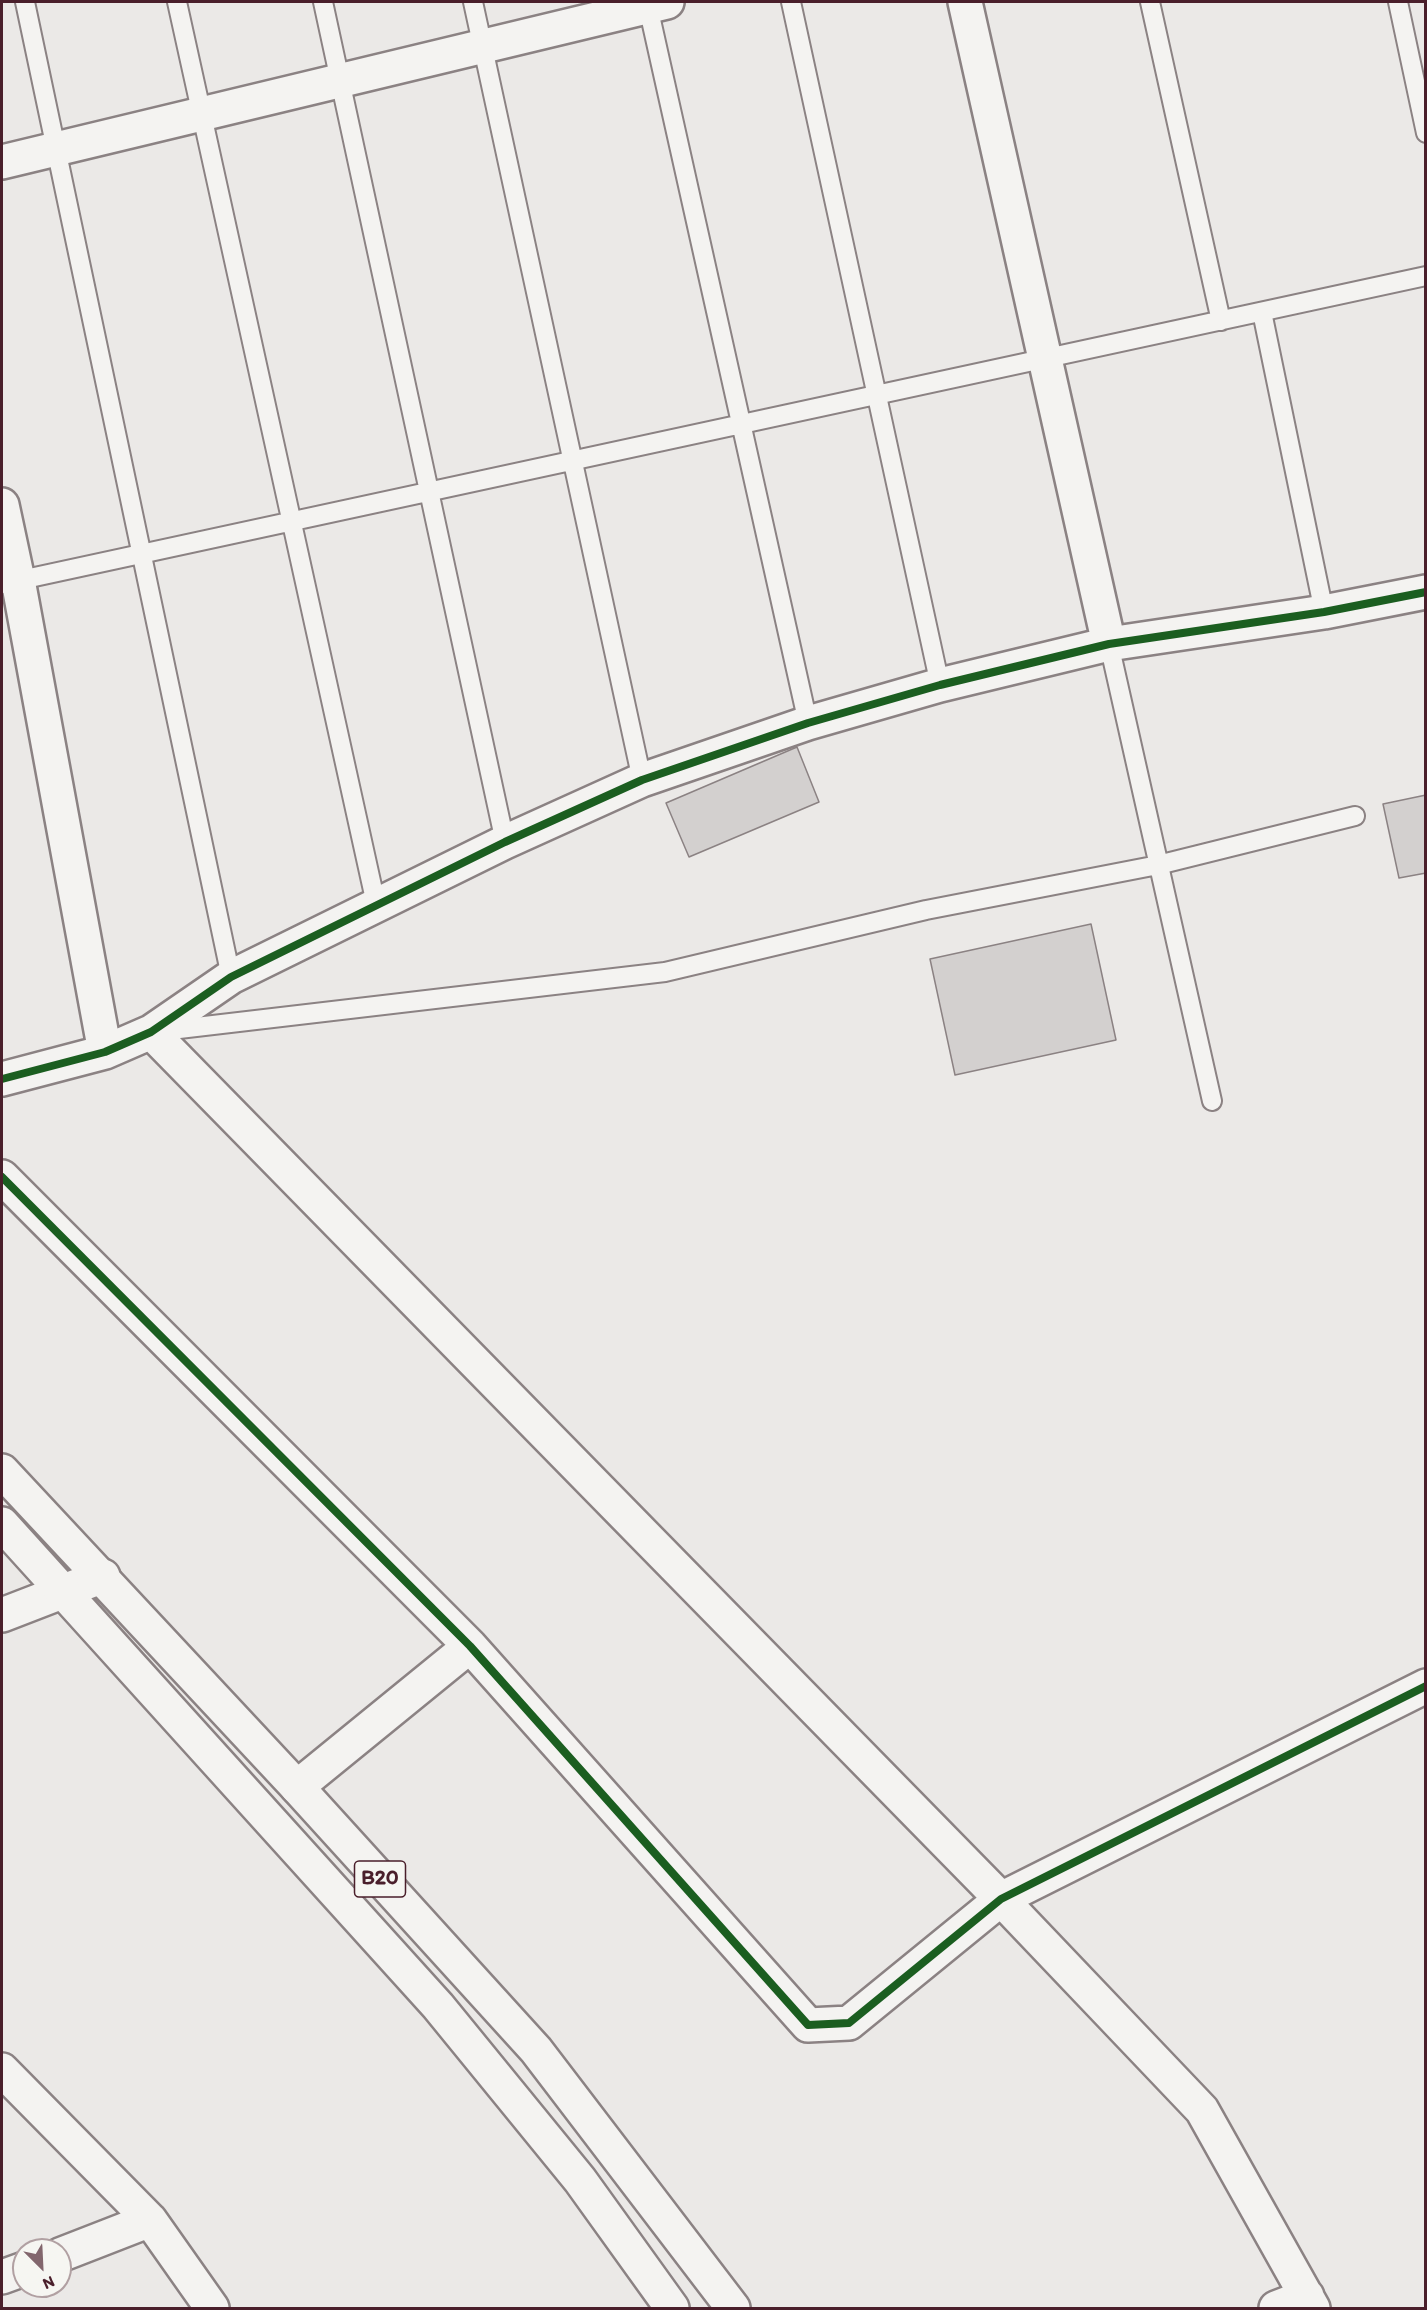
<!DOCTYPE html>
<style>
body{margin:0}
#map{position:relative;width:1427px;height:2310px;overflow:hidden;background:#ebe9e7;font-family:Itim,sans-serif}
canvas{display:block}
.frame{position:absolute;inset:0;border:3px solid #4a1f2b;pointer-events:none}
.north{position:absolute;left:12px;top:2238px;width:60px;height:60px;box-sizing:border-box;background:#f6f6f2;border:2px solid #b1a0a2;border-radius:50%;rotate:156deg;font-size:16px;font-weight:700;line-height:24px;text-align:center;color:#4a1f2b}
.north::after{content:'';display:block;margin:auto;width:21px;height:27px;background:#82666d;clip-path:polygon(50% 0,100% 100%,50% 72%,0 100%)}
</style>
<div id="map">
<canvas width="1427" height="2310"></canvas>
<div class="frame"></div>
<div class="north">N</div>
</div>
<script>
const g = document.querySelector('canvas').getContext('2d');
g.lineJoin = 'round';
function fillPath(path, color) {
  g.fillStyle = color;
  g.fill(path, 'evenodd');
}
function stroke(path, color, width, dash) {
  g.strokeStyle = color;
  g.lineWidth = width;
  g.lineCap = dash ? 'butt' : 'round';
  g.setLineDash(dash || []);
  g.stroke(path);
}
function drawText(font, color, halo, rows, align = 'center') {
  g.font = font + ' Itim,sans-serif';
  g.lineWidth = 6;
  g.setLineDash([]);
  g.textBaseline = 'middle';
  g.strokeStyle = halo;
  g.fillStyle = color;
  for (const [text, x, y, turn = 0] of rows) {
    g.save();
    g.translate(x, y);
    g.rotate((+turn || 0) * Math.PI / 180);
    g.textAlign = isNaN(turn) ? turn : align;
    if (halo) g.strokeText(text, 0, 0);
    g.fillText(text, 0, 0);
    g.restore();
  }
}
const building = new Path2D(`
 M797,747l22,55 -130,55 -23,-54z
 M1426,795v78l-27,5 -16,-74z
 M1091,924l25,116 -161,35 -25,-116z`);
const service = new Path2D(`
 M25,2l206,975
 M177,2l199,902
 M323,2l182,840
 M473,2l169,778
 M647,2l161,721
 M791,2l149,683
 M1150,2l71,319
 M1398,2l28,131
 M1262,312l62,300
 M2,584l1424,-308
 M1109,644l103,457
 M162,1031l503,-59 261,-62 232,-45 197,-49`);
const minor = new Path2D(`
 M965,2l144,642
 M2,162l665,-160
 M2,505l16,75 87,472
 M151,1032l850,867 201,211 111,198
 M2,1079l103,-27 46,-20 80,-55 274,-135 137,-62 166,-57 132,-38 169,-41 215,-32 102,-20
 M2,1177l468,469 338,379 41,-2 152,-124 425,-213
 M2,1615l101,-39
 M297,1787l173,-141
 M2,2070l148,150 62,88
 M60,2255l90,-35
 M2,2277l22,-8
 M1276,2308l31,-12`);
const trunk = new Path2D(`
 M2,1471l295,316 239,263 197,258
 M2,1524l436,482 142,174 92,128`);
const cycleway = new Path2D(`
 M2,1079l103,-27 46,-20 80,-55 274,-135 137,-62 166,-57 132,-38 169,-41 215,-32 102,-20
 M2,1177l468,469 338,379 41,-2 152,-124 425,-213`);
const shields = [
 [380,1879,51]
];
const shieldNames = [
 ["B20",380,1879]
];
fillPath(building, '#d3d0cf');
stroke(building, '#8b8283', 1.5);
stroke(service, '#8b8283', 22);
stroke(minor, '#8b8283', 38);
stroke(trunk, '#8b8283', 38);
stroke(service, '#f4f3f1', 18);
stroke(minor, '#f4f3f1', 33);
stroke(trunk, '#f4f3f1', 33);
stroke(cycleway, '#1b5e20', 8);
for (const [x, y, w] of shields) {
  const box = new Path2D();
  box.roundRect(x - w / 2, y - 18, w, 36, 4.5);
  g.fillStyle = '#f6f6f2';
  g.fill(box);
  stroke(box, '#4a1f2b', 1.5);
}
drawText('bold 21px', '#4a1f2b', null, shieldNames);
</script>
